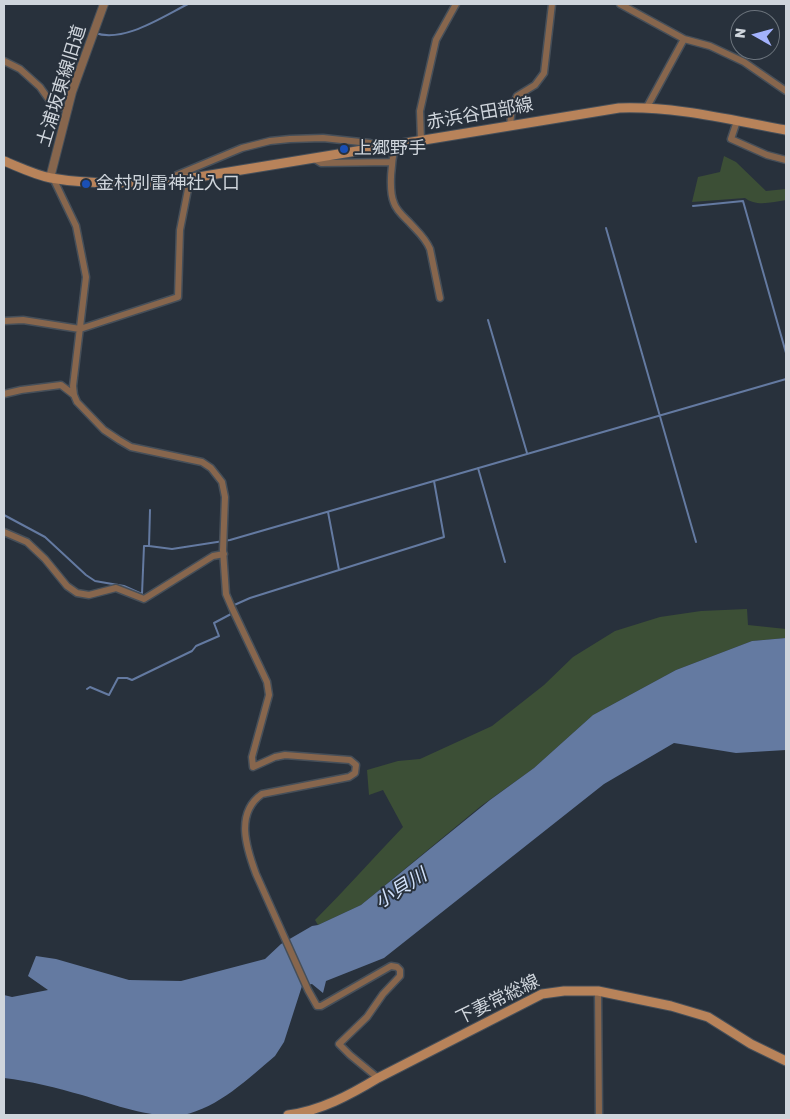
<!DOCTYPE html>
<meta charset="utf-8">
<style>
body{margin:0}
#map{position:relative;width:790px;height:1119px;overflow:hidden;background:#28313c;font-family:Rubik,sans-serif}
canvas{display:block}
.frame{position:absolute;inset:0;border:5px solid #cfd5dc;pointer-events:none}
.north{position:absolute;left:730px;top:10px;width:50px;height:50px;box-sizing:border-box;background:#28313c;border:1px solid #6b737c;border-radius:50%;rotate:277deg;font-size:14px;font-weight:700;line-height:20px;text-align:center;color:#cfd5dc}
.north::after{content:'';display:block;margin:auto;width:18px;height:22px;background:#a3b2fd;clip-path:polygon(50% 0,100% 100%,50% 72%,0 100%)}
</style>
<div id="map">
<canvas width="790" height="1119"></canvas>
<div class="frame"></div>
<div class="north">N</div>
</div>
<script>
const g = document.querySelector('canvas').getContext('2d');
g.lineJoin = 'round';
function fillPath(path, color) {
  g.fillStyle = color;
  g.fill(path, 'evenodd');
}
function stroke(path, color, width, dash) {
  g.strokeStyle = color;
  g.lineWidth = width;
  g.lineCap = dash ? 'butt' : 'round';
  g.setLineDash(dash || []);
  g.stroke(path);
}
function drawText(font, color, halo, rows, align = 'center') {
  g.font = font + ' Rubik,"Noto Sans JP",sans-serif';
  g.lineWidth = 4;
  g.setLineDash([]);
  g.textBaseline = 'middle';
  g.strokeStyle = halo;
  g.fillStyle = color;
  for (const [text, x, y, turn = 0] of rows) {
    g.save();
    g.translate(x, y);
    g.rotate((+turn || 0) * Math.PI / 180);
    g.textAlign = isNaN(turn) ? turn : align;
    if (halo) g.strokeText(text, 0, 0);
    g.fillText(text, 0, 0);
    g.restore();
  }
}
const green = new Path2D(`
 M724,156l12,6 30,29 20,-2v11c-13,2 -30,7 -41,-2l-53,4 6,-25 22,-5z
 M747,609l1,16 38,4v9l-34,3 -76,29 -83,45 -59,53 -53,38 -120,99 -43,20 -3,-5c30,-30 58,-62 88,-93l-20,-37 -14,5 -2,-25 31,-9 22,-2 72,-33 52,-41 29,-28 42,-26 45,-14 41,-6z`);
const water = new Path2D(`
 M786,638v112l-50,3 -62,-10 -70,41 -220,174 -58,23 -3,12 -11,-9 -10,2 -18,56 -9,14c-26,22 -57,52 -92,59 -32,4 -71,-11 -101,-20 -25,-7 -52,-14 -78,-17v-83l8,2 36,-7 -20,-14 8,-20 20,3 73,21 52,1 84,-22 16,-15 31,-18 6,-1 43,-20 129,-105 44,-32 59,-53 83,-45 76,-29z`);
const stream = new Path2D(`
 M95,33c29,10 67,-16 93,-29
 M693,206l50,-5 43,152
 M606,228l90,314
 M488,320l39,133
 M478,468l27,94
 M150,510l-1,36 23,3 58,-9 556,-161
 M4,515l41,22 41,38 9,6 29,5 18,8 2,-48h5
 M339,570l105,-33 -10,-56
 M232,606l18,-8 89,-28 -11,-58
 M87,689l3,-2 19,8 9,-17h9l5,2 60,-29 4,-5 23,-10 -5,-13 17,-9 -1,-3`);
const minor = new Path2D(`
 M620,4l64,35 26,7 34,16 42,29
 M4,61l16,8 20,18 12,17 16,5
 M647,107l37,-68
 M737,121l-6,18 36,16 19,5
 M510,125l2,-17 5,-12 18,-11 9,-12 8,-69
 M421,141l-1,-30 16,-71 20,-36
 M395,145c-3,15 -7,44 -1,58 2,7 10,14 15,19 8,9 16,15 21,27l10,49
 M313,158l8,5 71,-1
 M53,178l23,48 10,51 -13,109 1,9 3,7 27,28 15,10 12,7 71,15 9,6 11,14 3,15 -2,53 3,44 6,14 35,74 2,13 -17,62 1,10 22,-10 10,-2 65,5 6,5 -1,8 -6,4 -87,17c-27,19 -16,53 -6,80l52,116 9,16h4l70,-40 6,1 3,3v6l-17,18 -16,23 -28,27 11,11 28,23
 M174,181l3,-6 65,-27 28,-7 20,-2 33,-1 47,5 3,6
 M4,321l19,-1 57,9 98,-32 2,-67 10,-51
 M4,394l17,-4 40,-5 13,10
 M4,532l23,10 18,17 22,27 10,7 12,2 27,-7 28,11 69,-43 11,-2
 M598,991l1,124`);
const tertiary = new Path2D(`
 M50,178l22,-86 32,-88`);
const secondary = new Path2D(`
 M4,161c15,6 31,14 47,17 40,7 83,5 123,3l445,-73c57,-2 111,12 167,22
 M288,1115c32,-4 62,-20 90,-37l164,-84 22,-3h34l73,15 37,11 43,27 35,17`);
const markers = [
 [344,149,5,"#1a4fb4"],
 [86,184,5,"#1a4fb4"]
];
const streetNames = [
 ["土浦坂東線旧道",62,86,-73],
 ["赤浜谷田部線",480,114,-10],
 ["下妻常総線",498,1000,-26]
];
const poiNames = [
 ["上郷野手",354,149],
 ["金村別雷神社入口",96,184]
];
const waterNames = [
 ["小貝川",401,889,-32]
];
fillPath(green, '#3c4f36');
fillPath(water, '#647aa1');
stroke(stream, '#647aa1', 2);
stroke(minor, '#464f59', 9);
stroke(tertiary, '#464f59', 10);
stroke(secondary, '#464f59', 11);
stroke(minor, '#87664d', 6);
stroke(tertiary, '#87664d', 8);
stroke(secondary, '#b8835a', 9);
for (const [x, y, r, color] of markers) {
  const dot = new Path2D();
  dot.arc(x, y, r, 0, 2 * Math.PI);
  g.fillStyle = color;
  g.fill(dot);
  stroke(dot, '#28313c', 2);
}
drawText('18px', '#cfd5dc', '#28313c', streetNames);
drawText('18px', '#cfd5dc', '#28313c', poiNames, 'left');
drawText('italic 19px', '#d3e2fb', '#28313c', waterNames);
</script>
